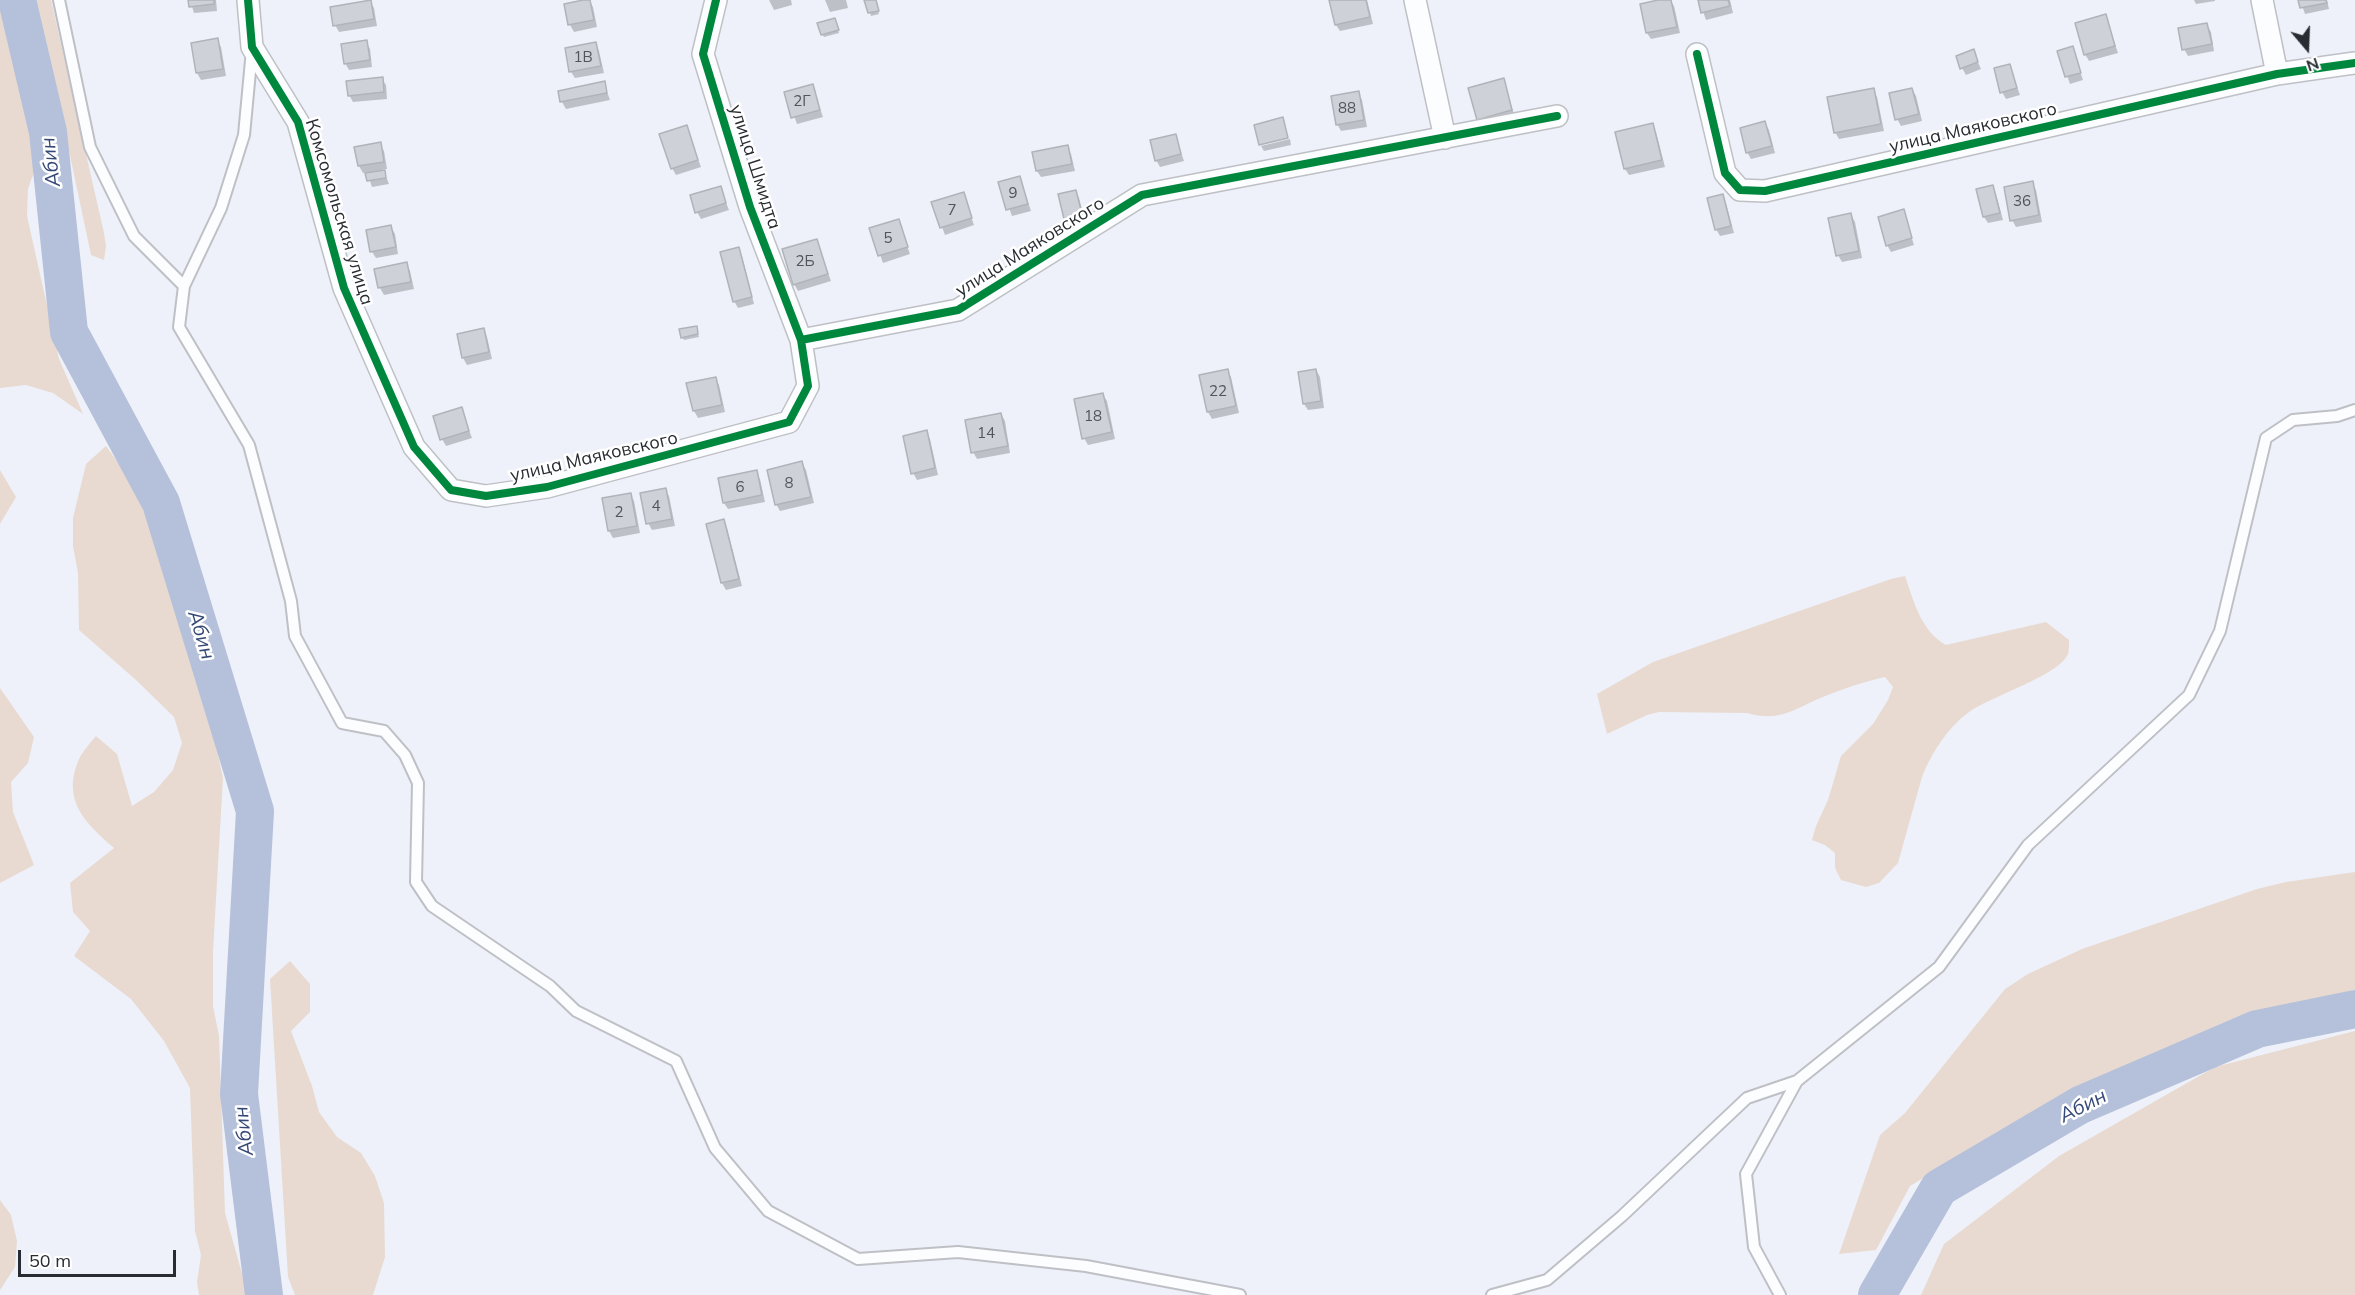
<!DOCTYPE html>
<meta charset="utf-8">
<style>
body{margin:0}
#map{position:relative;width:2355px;height:1295px;overflow:hidden;background:#eef1f9;font-family:Mulish,sans-serif}
canvas{display:block}
.north{position:absolute;left:2277px;top:18px;width:60px;height:60px;-webkit-text-stroke:4px #fff;paint-order:stroke;rotate:161deg;font-size:16px;font-weight:700;line-height:24px;text-align:center;color:#282b31}
.north::after{content:'';display:block;margin:auto;width:21px;height:27px;background:#282b31;clip-path:polygon(50% 0,100% 100%,50% 72%,0 100%)}
.scale{position:absolute;left:18px;top:1250px;width:158px;height:27px;box-sizing:border-box;border:3px solid #282b31;border-top:0;padding-left:8px;font-size:18px;line-height:21px;white-space:nowrap;color:#282b31;-webkit-text-stroke:4px #fff;paint-order:stroke}
</style>
<div id="map">
<canvas width="2355" height="1295"></canvas>
<div class="north">N</div>
<div class="scale">50 m</div>
</div>
<script>
const g = document.querySelector('canvas').getContext('2d');
g.lineJoin = 'round';
function fillPath(path, color) {
  g.fillStyle = color;
  g.fill(path, 'evenodd');
}
function stroke(path, color, width, dash) {
  g.strokeStyle = color;
  g.lineWidth = width;
  g.lineCap = dash ? 'butt' : 'round';
  g.setLineDash(dash || []);
  g.stroke(path);
}
function drawText(font, color, halo, rows, align = 'center') {
  g.font = font + ' Mulish,sans-serif';
  g.lineWidth = 5;
  g.setLineDash([]);
  g.textBaseline = 'middle';
  g.strokeStyle = halo;
  g.fillStyle = color;
  for (const [text, x, y, turn = 0] of rows) {
    g.save();
    g.translate(x, y);
    g.rotate((+turn || 0) * Math.PI / 180);
    g.textAlign = isNaN(turn) ? turn : align;
    if (halo) g.strokeText(text, 0, 0);
    g.fillText(text, 0, 0);
    g.restore();
  }
}
const green = new Path2D(`
 M0,0h3l35,161 -10,28 -1,27 32,143 24,55 -30,-21 -27,-8 -26,3z
 M34,0h17l53,233 2,13 -2,14 -13,-5 -45,-213z
 M106,446l16,22 41,81 41,141 19,88 -10,173v55l6,30 6,177 23,82h-49l-2,-13 4,-27 -6,-24 -5,-143 -26,-47 -33,-42 -57,-43 16,-25 -17,-19 -3,-29 44,-35c-29,-25 -53,-48 -35,-89 4,-8 11,-16 17,-23l21,18 15,52 22,-14 19,-22 9,-27 -8,-26 -38,-37 -57,-50 -1,-57 -5,-27v-28l13,-54z
 M0,470l16,27 -16,27z
 M1905,576c9,26 16,55 41,69l100,-23 23,18c0,4 0,11 -1,14 -9,22 -80,43 -100,59 -20,14 -37,41 -46,64l-24,86 -19,20 -13,4 -25,-7 -6,-12v-15l-10,-8 -13,-5 4,-14 12,-26 13,-44 32,-32 15,-24 5,-13 -8,-10c-22,5 -46,13 -67,22 -27,12 -40,23 -71,14l-88,-1 -12,3 -40,19 -10,-40 56,-32 238,-83z
 M0,688l34,49 -6,26 -17,19 2,30 21,53 -34,18z
 M2355,872v118l-118,27 -167,73 -160,96 -34,64 -37,4 41,-119 25,-22 100,-124 23,-15 54,-25 175,-60 29,-7z
 M290,961l20,23v28l-19,19 21,55 7,26 18,25 24,16 14,23 9,27 1,54 -12,38h-78l-7,-18 -18,-298z
 M2355,1031v264h-434l23,-51 115,-88 156,-89z
 M0,1200l11,15 6,26 -2,26 -15,23z`);
const shadow = new Path2D(`
 M190,0h26l1,11 -23,2z
 M589,0l4,7 4,20 -23,5 -4,-7 -4,-20z
 M769,0h22l1,5 -18,5z
 M825,0h21l2,8 -18,4z
 M866,0h9l4,14 -8,2z
 M1335,0h32l6,24 -33,7 -4,-6z
 M1666,0h4l4,6 6,27 -29,6 -4,-6z
 M1699,0h31l3,13 -27,7z
 M2194,0h21v1l-19,3z
 M2300,0h27l2,9 -24,5z
 M370,2l4,6 3,18 -38,6 -4,-7z
 M2106,16l12,37 -29,8 -4,-7z
 M836,22l3,11 -15,4 -2,-3z
 M2207,25l4,7 3,19 -26,5 -4,-7z
 M217,40l4,7 5,29 -25,4 -4,-7z
 M366,42l4,7 2,18 -23,3 -4,-7z
 M595,44l4,7 5,22 -29,5 -4,-6z
 M2072,48l11,32 -13,4 -11,-32z
 M1973,51l8,18 -15,6 -4,-7z
 M2009,65l11,30 -14,4 -4,-7z
 M382,79l4,6 1,14 -34,3 -4,-7z
 M1503,80l12,37 -33,9 -4,-7z
 M604,83l6,17 -44,9 -4,-7 -2,-10z
 M812,86l11,31 -26,7 -11,-31z
 M1912,89l4,7 6,25 -21,5 -4,-7z
 M1873,90l4,7 7,34 -45,8 -4,-7z
 M1358,93l4,7 5,27 -26,4 -4,-7z
 M1765,123l4,7 6,23 -24,6 -4,-7z
 M1652,125l4,7 9,35 -36,8 -4,-6z
 M686,127l15,40 -25,8 -4,-7z
 M1175,135l9,26 -24,6 -4,-7z
 M1290,139l1,6 -27,6 -3,-5z
 M380,144l4,7 3,18h-4l6,15 -17,3 -5,-15 -4,1 -4,-7z
 M1067,147l4,7 4,17 -34,6 -4,-6z
 M1020,178l11,33 -19,5 -12,-33z
 M2032,183l4,7 6,32 -26,5 -4,-7z
 M1992,187l4,7 7,26 -15,3 -4,-6z
 M720,188l9,22 -28,9 -4,-7z
 M1075,191l4,7 6,23 -16,4 -4,-7z
 M963,194l11,31 -29,10 -12,-32z
 M1722,196l4,7 8,30 -14,3 -4,-7z
 M1903,211l11,34 -23,7 -4,-7z
 M1851,215l4,7 7,36 -20,4 -4,-7z
 M898,221l12,33 -27,9 -12,-34z
 M391,227l4,7 3,20 -22,4 -4,-6z
 M816,240l15,41 -33,10 -4,-7z
 M738,249l4,7 12,48 -16,4 -4,-7z
 M406,264l4,7 4,18 -30,6 -4,-7 -4,-18z
 M696,327l3,10 -15,3 -2,-3z
 M484,330l3,7 5,22 -25,6 -4,-7 -5,-23z
 M1316,370l4,7 4,31 -16,2 -4,-6z
 M1227,371l4,6 8,36 -27,6 -4,-7z
 M715,378l4,7 6,27 -27,6 -4,-7 -6,-27z
 M1103,395l4,6 8,38 -27,6 -4,-7z
 M461,409l11,29 -26,8 -4,-7z
 M1001,414l4,7 5,32 -33,6 -4,-7z
 M926,432l4,7 8,36 -21,5 -4,-7z
 M802,463l4,7 8,33 -34,8 -4,-7z
 M756,472l4,7 5,23 -37,7 -4,-6z
 M665,490l4,6 6,30 -23,4 -4,-7z
 M630,494l4,7 6,32 -27,5 -4,-7z
 M724,521l3,7 15,58 -16,4 -4,-7 -15,-58z`);
const river = new Path2D(`
 M17,0l31,132 21,200 92,171 94,308 -16,283 25,201
 M1877,1295l62,-107 141,-83 177,-76 98,-20`);
const building = new Path2D(`
 M188,0h26v4l-25,3z
 M371,0l3,19 -41,7 -3,-19z
 M583,0h7l4,20 -26,5 -4,-21z
 M864,0h12l3,11 -11,2z
 M1329,0h37l4,17 -35,8z
 M1658,0h13l6,27 -31,6 -6,-29z
 M1698,0h30l2,6 -29,7z
 M2298,0h28l1,3 -27,5z
 M2106,14l9,32 -31,9 -9,-32z
 M835,18l4,12 -18,5 -4,-12z
 M2207,23l5,21 -30,6 -4,-22z
 M218,38l5,31 -27,4 -5,-30z
 M367,40l3,20 -26,4 -3,-20z
 M596,42l5,24 -32,6 -4,-24z
 M2073,46l8,27 -16,4 -8,-26z
 M1974,49l4,13 -18,7 -4,-13z
 M2010,64l7,24 -17,5 -6,-25z
 M383,77l1,15 -36,4 -2,-15z
 M1504,78l8,32 -35,10 -9,-32z
 M605,81l2,12 -47,9 -2,-11z
 M813,84l7,26 -29,8 -7,-26z
 M1874,88l7,36 -47,9 -7,-36z
 M1912,88l7,26 -24,6 -6,-27z
 M1359,91l5,29 -28,5 -5,-29z
 M1283,117l5,21 -29,7 -5,-20z
 M1765,121l7,25 -26,7 -6,-25z
 M1653,123l9,37 -38,9 -9,-37z
 M687,125l11,35 -27,9 -12,-35z
 M1176,134l5,20 -26,7 -5,-21z
 M381,142l3,20 -26,4 -4,-19z
 M1068,145l4,19 -36,7 -4,-19z
 M385,170l1,8 -19,3 -2,-8z
 M1020,176l8,28 -22,6 -8,-28z
 M2033,181l6,34 -29,6 -6,-34z
 M1993,185l7,28 -17,4 -7,-28z
 M721,186l5,17 -31,10 -5,-18z
 M1076,190l6,24 -18,5 -6,-25z
 M964,192l8,26 -32,10 -9,-26z
 M1723,194l8,32 -16,4 -8,-32z
 M1904,209l8,29 -26,8 -8,-29z
 M1851,213l8,38 -23,5 -8,-38z
 M899,219l9,28 -30,9 -9,-28z
 M391,225l5,22 -26,5 -4,-22z
 M817,239l11,35 -35,11 -11,-36z
 M739,247l13,50 -19,5 -13,-50z
 M407,262l4,20 -33,6 -4,-19z
 M697,326l1,8 -17,4 -2,-9z
 M484,328l5,24 -27,6 -5,-24z
 M1228,369l8,37 -29,6 -8,-37z
 M1316,369l5,32 -18,3 -5,-32z
 M716,377l6,28 -29,6 -7,-28z
 M1103,393l9,39 -30,7 -8,-40z
 M462,407l7,24 -29,9 -7,-24z
 M1001,413l7,33 -37,7 -6,-33z
 M927,430l8,38 -24,6 -8,-38z
 M802,461l9,36 -36,8 -8,-35z
 M757,470l5,25 -39,8 -5,-25z
 M666,488l6,31 -26,5 -6,-31z
 M631,493l6,33 -29,5 -6,-33z
 M724,519l15,60 -18,4 -15,-59z`);
const service = new Path2D(`
 M59,0l31,147 44,89 50,50
 M252,50l-8,85 -23,73 -37,78 -5,41 70,118 42,156 4,35 47,87 42,8 21,24 13,28 -2,99 16,24 118,80 26,25 100,50 39,87 53,63 90,48 100,-7 128,14 154,29
 M1492,1295l55,-15 75,-64 125,-118 50,-17
 M1780,1295l-26,-48 -8,-73 51,-93 142,-114 89,-122 161,-150 31,-64 46,-193 27,-18 44,-4 18,-6`);
const minor = new Path2D(`
 M248,0l4,47 46,75 46,166 70,159 37,43 35,6 61,-9 242,-65 19,-36 -7,-46 -51,-133 -47,-153 13,-54
 M1415,0l30,138
 M2262,0l15,74
 M1697,54l28,119 15,17 25,1 512,-117 78,-11
 M801,340l157,-30 184,-115 415,-79`);
const cycleway = new Path2D(`
 M248,0l4,47 46,75 46,166 70,159 37,43 35,6 61,-9 242,-65 19,-36 -7,-46 -51,-133 -47,-153 13,-54
 M1697,54l28,119 15,17 25,1 512,-117 78,-11
 M801,340l157,-30 184,-115 415,-79`);
const numberNames = [
 ["1В",583,57],
 ["2Г",802,101],
 ["88",1347,108],
 ["9",1013,193],
 ["36",2022,201],
 ["7",952,210],
 ["5",888,238],
 ["2Б",805,261],
 ["22",1218,391],
 ["18",1093,416],
 ["14",986,433],
 ["8",789,483],
 ["6",740,487],
 ["4",656,506],
 ["2",619,512]
];
const streetNames = [
 ["улица Маяковского",1973,128,-13],
 ["улица Шмидта",755,167,72],
 ["Комсомольская улица",339,212,73],
 ["улица Маяковского",1030,247,-32],
 ["улица Маяковского",594,457,-13]
];
const waterNames = [
 ["Абин",51,162,-97],
 ["Абин",201,635,73],
 ["Абин",2083,1106,-27],
 ["Абин",244,1131,-97]
];
fillPath(green, '#e8dad1');
fillPath(shadow, '#0003');
stroke(river, '#b5c1da', 38);
fillPath(building, '#ced1d7');
stroke(building, '#b0b3b9', 1.5);
stroke(service, '#bec0c6', 14);
stroke(minor, '#bec0c6', 24);
stroke(service, '#fcfdfe', 10);
stroke(minor, '#fcfdfe', 21);
stroke(cycleway, '#00873e', 8);
drawText('15px', '#52545a', null, numberNames);
drawText('18px', '#282b31', '#fff', streetNames);
drawText('italic 20px', '#354976', '#fff', waterNames);
</script>
